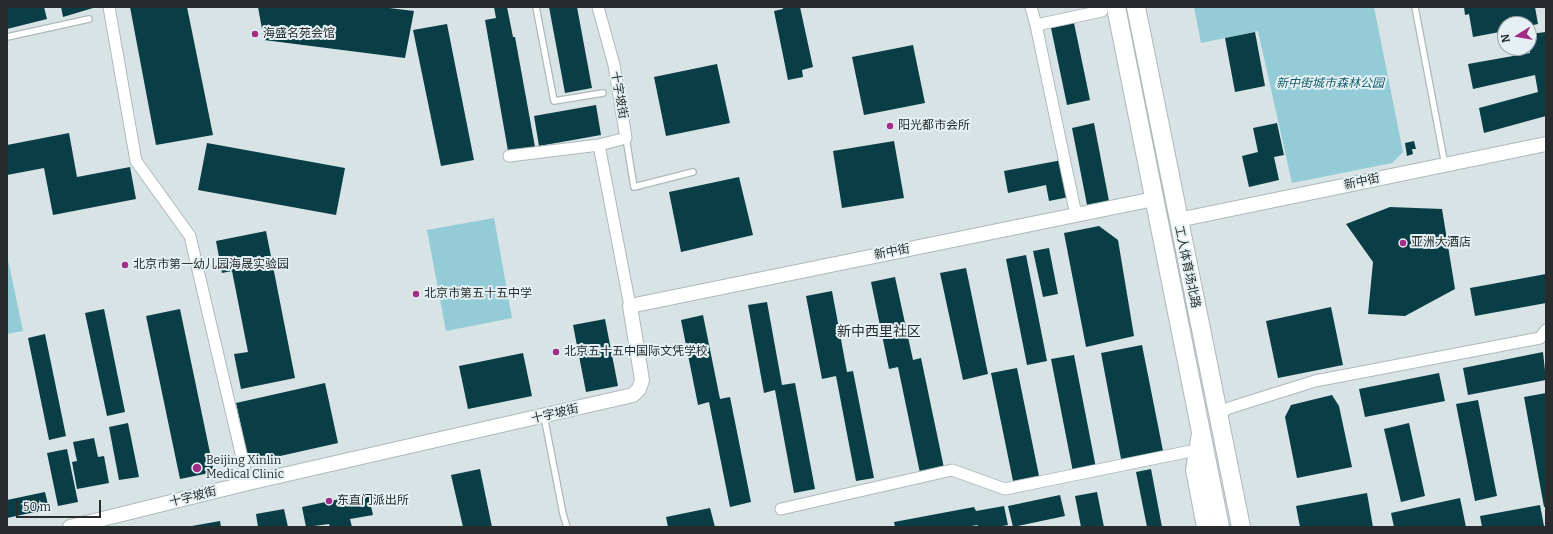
<!DOCTYPE html>
<meta charset="utf-8">
<style>
body{margin:0}
#map{position:relative;width:1553px;height:534px;overflow:hidden;background:#d7e3e5;font-family:Bitter,serif}
canvas{display:block}
.frame{position:absolute;inset:0;border:8px solid #282c2d;pointer-events:none}
.north{position:absolute;left:1497px;top:16px;width:40px;height:40px;box-sizing:border-box;background:#e4f0f3;border:1px solid #99a2a4;border-radius:50%;rotate:259deg;font-size:11px;font-weight:700;line-height:16px;text-align:center;color:#282c2d}
.north::after{content:'';display:block;margin:auto;width:14px;height:18px;background:#a22d87;clip-path:polygon(50% 0,100% 100%,50% 72%,0 100%)}
.scale{position:absolute;left:16px;top:500px;width:85px;height:18px;box-sizing:border-box;border:2px solid #282c2d;border-top:0;padding-left:5px;font-size:12px;line-height:14px;white-space:nowrap;color:#282c2d;-webkit-text-stroke:3px #e4f0f3;paint-order:stroke}
</style>
<div id="map">
<canvas width="1553" height="534"></canvas>
<div class="frame"></div>
<div class="north">N</div>
<div class="scale">50 m</div>
</div>
<script>
const g = document.querySelector('canvas').getContext('2d');
g.lineJoin = 'round';
function fillPath(path, color) {
  g.fillStyle = color;
  g.fill(path, 'evenodd');
}
function stroke(path, color, width, dash) {
  g.strokeStyle = color;
  g.lineWidth = width;
  g.lineCap = dash ? 'butt' : 'round';
  g.setLineDash(dash || []);
  g.stroke(path);
}
function drawText(font, color, halo, rows, align = 'center') {
  g.font = font + ' Bitter,"Noto Sans SC",serif';
  g.lineWidth = 4;
  g.setLineDash([]);
  g.textBaseline = 'middle';
  g.strokeStyle = halo;
  g.fillStyle = color;
  for (const [text, x, y, turn = 0] of rows) {
    g.save();
    g.translate(x, y);
    g.rotate((+turn || 0) * Math.PI / 180);
    g.textAlign = isNaN(turn) ? turn : align;
    if (halo) g.strokeText(text, 0, 0);
    g.fillText(text, 0, 0);
    g.restore();
  }
}
const green = new Path2D(`
 M1194,7h180l29,145 -11,11 -100,20 -34,-152 -57,12z
 M494,218l18,100 -66,13 -19,-101z
 M7,255l16,76 -16,3z`);
const building = new Path2D(`
 M7,7h37l3,12 -40,10z
 M61,7h32v1l-30,9z
 M130,7h57l26,128 -57,10z
 M258,7h123l33,4 -9,47 -141,-18z
 M494,7h13l6,30h2l20,110 -27,4 -23,-131 11,-2z
 M549,7h28l15,81 -27,5z
 M783,7h17l13,60 -11,3 1,7 -15,3 -14,-69 9,-2z
 M1464,7h71l3,17 -9,2v-2h-24v7l-32,6 -4,-23 -4,1z
 M1074,23l16,77 -23,5 -16,-77z
 M447,24l27,136 -33,6 -28,-136z
 M1255,32l10,54 -30,6 -10,-54z
 M1546,32v84l-62,17 -5,-25 59,-16 -3,-17 -62,14 -5,-25 62,-11 -1,-19z
 M913,45l12,58 -61,12 -12,-58z
 M717,64l13,59 -64,13 -12,-59z
 M596,105l5,30 -62,11 -5,-30z
 M1094,123l15,78 -22,4 -15,-77z
 M1277,123l7,32 -10,2 5,23 -30,7 -7,-31 16,-4 -5,-24z
 M69,133l8,44 53,-10 6,32 -83,16 -9,-47 -37,7v-30z
 M894,141l10,57 -62,10 -9,-57z
 M1414,141l2,8h-4l1,5 -6,2 -2,-13z
 M207,143l138,25 -9,47 -138,-25z
 M1062,160l7,37 -20,4 -3,-16 -38,8 -4,-22z
 M739,177l14,58 -72,17 -12,-60z
 M1390,207l52,2 13,80 -50,27 -37,-2 5,-52 -27,-38z
 M1099,226l19,14 16,96 -48,11 -22,-114z
 M266,231l29,147 -54,11 -7,-35 14,-2 -16,-81 -10,2 -6,-32z
 M1049,248l9,46 -15,3 -10,-46z
 M1026,255l21,106 -20,4 -21,-106z
 M966,268l22,106 -25,6 -23,-107z
 M1546,274v29l-71,13 -5,-28z
 M895,277l18,83 8,-2 23,110 -24,5 -22,-106 -9,2 -18,-87z
 M832,291l15,81 6,-1 21,107 -18,3 -20,-105 -14,3 -16,-83z
 M767,302l15,83 13,-2 20,106 -21,4 -19,-103 -11,3 -16,-88z
 M1331,307l12,58 -65,13 -12,-57z
 M104,309l21,103 -18,4 -22,-103z
 M180,309l34,163 -34,7 -34,-163z
 M703,315l17,84 10,-2 21,105 -21,5 -21,-105 -11,3 -17,-85z
 M605,319l13,67 -32,6 -13,-67z
 M45,334l21,102 -17,4 -21,-102z
 M1142,345l22,111 -42,8 -21,-111z
 M1543,352l3,28 -78,15 -5,-27z
 M523,353l9,43 -64,13 -9,-43z
 M1074,355l22,113 -23,4 -22,-113z
 M1017,368l22,108 -26,5 -22,-108z
 M1439,373l6,28 -80,16 -6,-28z
 M325,383l13,60 -89,20 -13,-60z
 M1546,393v114h-2l-20,-110z
 M1332,395l7,11 13,61 -55,11 -12,-61 6,-12z
 M1478,400l19,96 -22,5 -19,-97z
 M128,423l11,54 -20,3 -10,-53z
 M1409,423l16,73 -24,6 -17,-73z
 M94,438l4,19 6,-1 5,27 -32,6 -5,-27 5,-1 -4,-19z
 M67,449l11,53 -20,4 -11,-53z
 M480,469l12,58h-29l-12,-52z
 M1151,469l11,58h-15l-11,-55z
 M45,492l4,17 -42,9v-18z
 M1097,492l7,35h-23l-6,-31z
 M368,493l5,22 -23,4 2,8h-22l-1,-3 -23,3 -4,-20z
 M1367,493l6,34h-73l-4,-21z
 M1060,495l5,21 -52,11 -5,-21z
 M1460,498l6,29h-72l-3,-14z
 M1540,505l4,21 -62,1 -2,-11z
 M1004,506l4,19 -11,2h-18l-2,-2 -11,2h-71l-1,-5 80,-15 2,4z
 M710,508l5,19h-47l-2,-10z
 M284,509l4,18h-30l-2,-13z
 M220,521l1,6h-29v-1z`);
const service = new Path2D(`
 M536,7l18,94 49,-8
 M1415,7l30,158
 M7,37l82,-18
 M626,138l8,49 59,-15
 M544,416l19,98 4,13`);
const minor = new Path2D(`
 M109,7l27,154 54,75 58,247
 M1031,7l5,18 66,-14
 M1036,25l40,190
 M599,145l31,161
 M509,156l90,-11 27,-7 -12,-73 -16,-58
 M1218,414l11,-6 86,-27 225,-43 6,-8
 M781,509l171,-39 53,19 191,-39`);
const tertiary = new Path2D(`
 M1178,220l368,-76
 M1199,433l-6,37 11,57
 M70,527l178,-44 385,-88 6,-6 3,-9 -12,-74 524,-107`);
const primary = new Path2D(`
 M1116,7l104,520
 M1136,7l105,520`);
const markers = [
 [255,34,4,"#a22d87"],
 [890,126,4,"#a22d87"],
 [1403,243,4,"#a22d87"],
 [125,265,4,"#a22d87"],
 [416,294,4,"#a22d87"],
 [556,352,4,"#a22d87"],
 [197,468,5,"#a22d87"],
 [329,501,4,"#a22d87"]
];
const poiNames = [
 ["海盛名苑会馆",263,34],
 ["阳光都市会所",898,126],
 ["亚洲大酒店",1411,243],
 ["北京市第一幼儿园海晟实验园",133,265],
 ["北京市第五十五中学",424,294],
 ["北京五十五中国际文凭学校",564,352],
 ["Beijing Xinlin",206,461],
 ["Medical Clinic",206,475],
 ["东直门派出所",337,501]
];
const parkNames = [
 ["新中街城市森林公园",1330,84]
];
const streetNames = [
 ["十字坡街",619,95,80],
 ["新中街",1362,182,-12],
 ["新中街",892,252,-11],
 ["工人体育场北路",1187,267,78],
 ["十字坡街",555,414,-13],
 ["十字坡街",193,497,-14]
];
const quarterNames = [
 ["新中西里社区",879,332]
];
fillPath(green, '#93cbd7');
fillPath(building, '#093e47');
stroke(service, '#aeb9bc', 8);
stroke(minor, '#aeb9bc', 13);
stroke(tertiary, '#aeb9bc', 16);
stroke(primary, '#aeb9bc', 20);
stroke(service, '#fff', 5.5);
stroke(minor, '#fff', 11);
stroke(tertiary, '#fff', 14);
stroke(primary, '#fff', 18);
for (const [x, y, r, color] of markers) {
  const dot = new Path2D();
  dot.arc(x, y, r, 0, 2 * Math.PI);
  g.fillStyle = color;
  g.fill(dot);
  stroke(dot, '#e4f0f3', 1.5);
}
drawText('12px', '#282c2d', '#e4f0f3', poiNames, 'left');
drawText('italic 12px', '#115e6b', '#e4f0f3', parkNames);
drawText('12px', '#282c2d', '#e4f0f3', streetNames);
drawText('14px', '#282c2d', '#e4f0f3', quarterNames);
</script>
